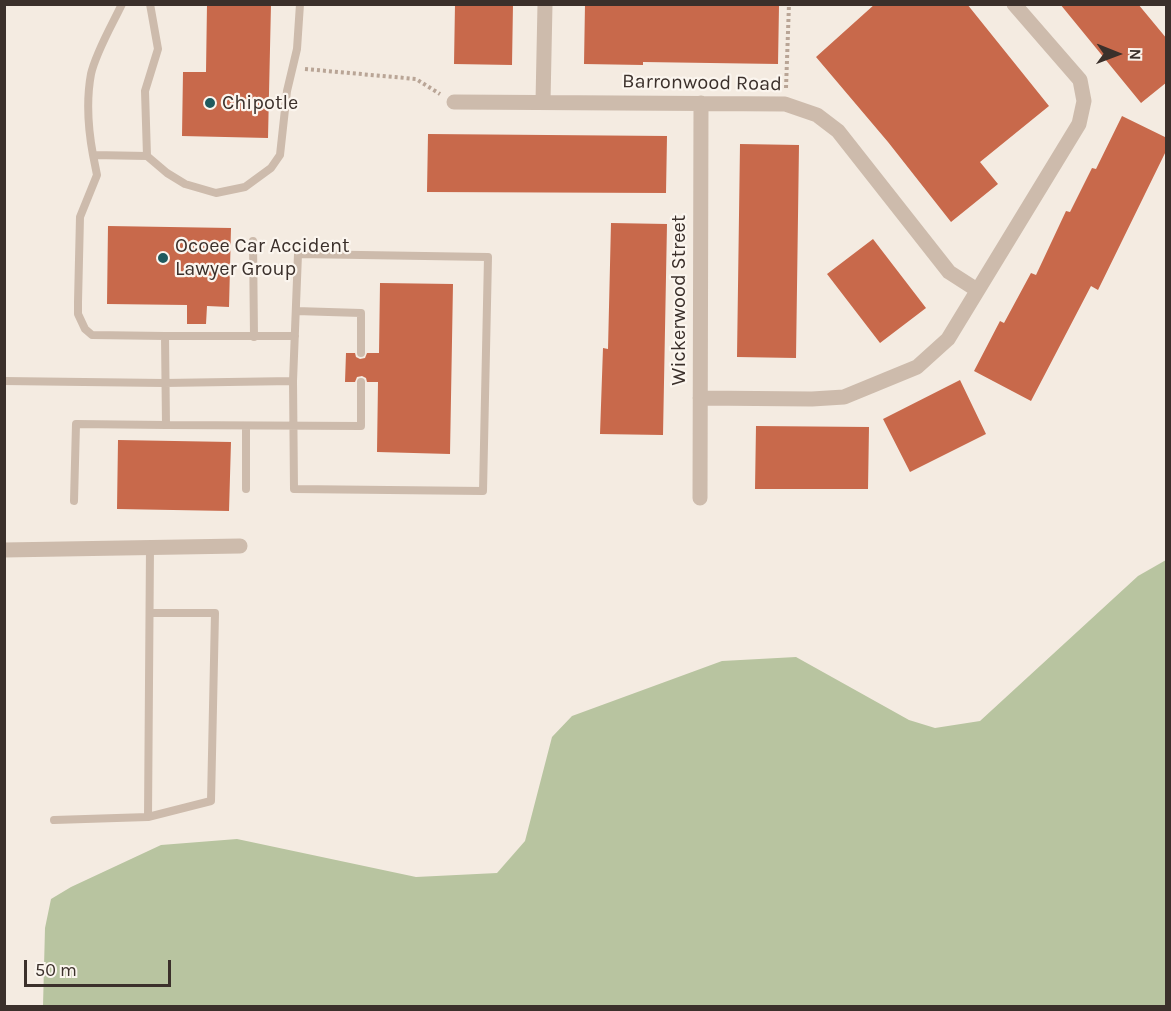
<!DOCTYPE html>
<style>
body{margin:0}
#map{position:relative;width:1171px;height:1011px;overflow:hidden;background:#f4ebe1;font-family:Karla,sans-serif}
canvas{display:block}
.frame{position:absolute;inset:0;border:6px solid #3b302b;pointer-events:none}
.north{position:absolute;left:1087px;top:24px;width:60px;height:60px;-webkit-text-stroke:4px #fbf5ee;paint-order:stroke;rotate:91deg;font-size:16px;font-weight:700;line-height:24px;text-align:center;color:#3b302b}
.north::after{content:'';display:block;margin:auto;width:21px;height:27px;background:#3b302b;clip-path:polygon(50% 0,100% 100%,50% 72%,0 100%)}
.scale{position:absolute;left:24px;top:960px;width:147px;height:27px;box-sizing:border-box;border:3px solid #3b302b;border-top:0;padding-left:8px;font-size:18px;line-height:21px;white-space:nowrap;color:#3b302b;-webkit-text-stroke:4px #fbf5ee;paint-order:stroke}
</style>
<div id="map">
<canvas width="1171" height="1011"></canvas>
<div class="frame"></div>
<div class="north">N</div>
<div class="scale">50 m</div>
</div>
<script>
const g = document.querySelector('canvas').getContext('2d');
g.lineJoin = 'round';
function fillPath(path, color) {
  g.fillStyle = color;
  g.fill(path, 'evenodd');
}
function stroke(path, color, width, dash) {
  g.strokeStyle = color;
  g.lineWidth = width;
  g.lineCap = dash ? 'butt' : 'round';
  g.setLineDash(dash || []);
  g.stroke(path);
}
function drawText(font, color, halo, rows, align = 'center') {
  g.font = font + ' Karla,sans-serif';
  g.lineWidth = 4.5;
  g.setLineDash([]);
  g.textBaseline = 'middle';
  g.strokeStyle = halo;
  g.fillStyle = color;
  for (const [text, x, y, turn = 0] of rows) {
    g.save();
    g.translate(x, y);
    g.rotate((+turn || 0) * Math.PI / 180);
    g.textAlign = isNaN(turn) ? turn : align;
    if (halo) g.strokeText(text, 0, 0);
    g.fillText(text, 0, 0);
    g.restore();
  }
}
const green = new Path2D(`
 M1166,560v446h-1123l2,-78 6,-29 20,-12 90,-42 76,-6 179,38 81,-4 28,-32 27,-104 20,-21 150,-55 74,-4 113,63 26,8 45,-7 158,-145z`);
const building = new Path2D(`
 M207,4h64l-3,134 -86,-2 1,-64h23z
 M455,4h58l-1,61 -58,-1z
 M585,4l194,2 -1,58 -135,-2v3l-59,-1z
 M875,4h92l82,102 -69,56 18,22 -47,38 -63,-80 -72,-85z
 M1060,4h78l29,35v43l-26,21z
 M1122,116l45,22v11l-69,141 -7,-4 -60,115 -57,-30 26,-50 4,2 27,-50 5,2 30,-64 4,1 22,-44 4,1z
 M428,134l239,2 -1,57 -239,-1z
 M740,144l59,1 -3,213 -59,-1z
 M611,223l56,1 -4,211 -63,-1 3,-86 5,1z
 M108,226l123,2 -2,79 -22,-1 -1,18h-19v-19l-80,-1z
 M873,239l53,69 -46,35 -53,-69z
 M380,283l73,1 -3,170 -73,-2 1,-70h-11l-1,-4 -4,-2 -5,1 -2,5h-10l1,-29h9l1,4 4,2 5,-1 2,-5h12z
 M960,380l26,54 -76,38 -27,-53z
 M756,426l113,1 -1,62h-113z
 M118,440l113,2 -2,69 -112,-2z`);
const path = new Path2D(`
 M305,69l111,10 24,15
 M786,88l3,-84`);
const service = new Path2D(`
 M122,4c-10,21 -26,48 -31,70 -5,27 -3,54 2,81l54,1 -2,-65 13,-42 -8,-45
 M93,155l4,20 -17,42 -2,85v12l7,15 7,6 73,1 1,89 195,1v-44
 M147,156l20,17 18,11 31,9 29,-6 26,-19 9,-13 7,-64 10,-42 3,-45
 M253,241l1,96
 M296,311l65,2v40
 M165,336h130
 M4,381l160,2 129,-2 5,-127 190,3 -5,234 -189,-2 -1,-108
 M246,426v63
 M74,501l2,-77 90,1
 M148,817l2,-269
 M54,820l94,-3 63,-16 4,-188h-65`);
const minor = new Path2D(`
 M454,102l331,2 32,11 21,16 111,141 28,18
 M543,102l2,-98
 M700,398l112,1 32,-2 73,-30 31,-28 131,-215 5,-23 -4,-21 -66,-76
 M700,498l1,-395
 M4,550l236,-4`);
const markers = [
 [210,103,6,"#1f5a5e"],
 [163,258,6,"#1f5a5e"]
];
const streetNames = [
 ["Barronwood Road",702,83,1],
 ["Wickerwood Street",679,300,-90]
];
const poiNames = [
 ["Chipotle",222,103],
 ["Ocoee Car Accident",175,246],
 ["Lawyer Group",175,269]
];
fillPath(green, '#b8c4a0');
fillPath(building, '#c8694b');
stroke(path, '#b9a596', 4, [3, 3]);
stroke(service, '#cdbbac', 8);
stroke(minor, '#cdbbac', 15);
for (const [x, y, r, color] of markers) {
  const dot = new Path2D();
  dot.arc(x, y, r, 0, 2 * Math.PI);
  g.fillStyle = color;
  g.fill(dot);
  stroke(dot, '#fbf5ee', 2);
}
drawText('20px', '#3b302b', '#fbf5ee', streetNames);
drawText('20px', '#3b302b', '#fbf5ee', poiNames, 'left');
</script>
